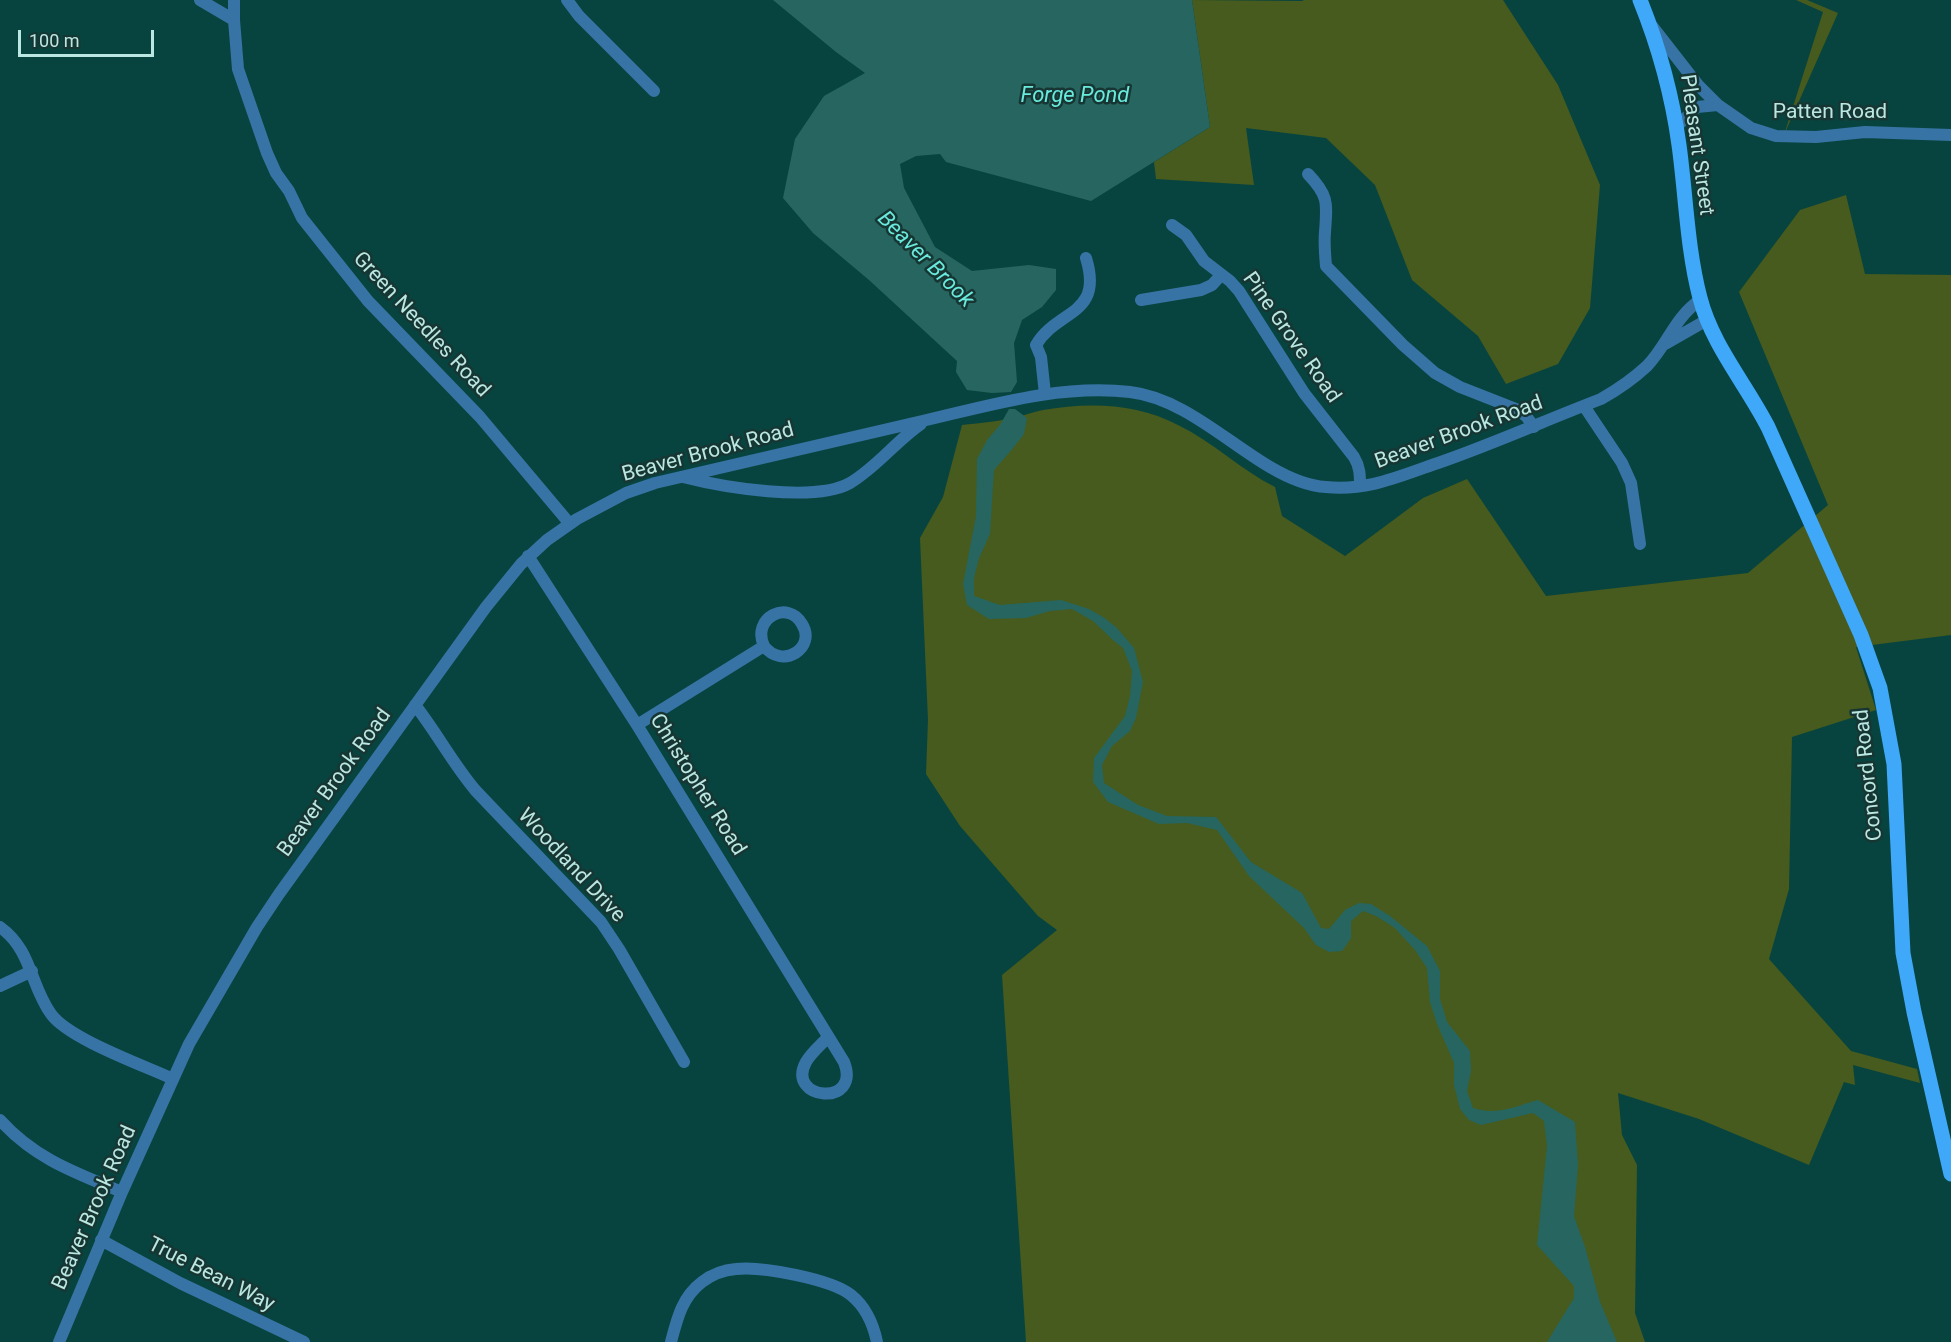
<!DOCTYPE html>
<style>
body{margin:0}
#map{position:relative;width:1951px;height:1342px;overflow:hidden;background:#08443f;font-family:Roboto,sans-serif}
canvas{display:block}
.scale{position:absolute;left:18px;top:30px;width:136px;height:27px;box-sizing:border-box;border:3px solid #bae7e1;border-top:0;padding-left:8px;font-size:18px;line-height:21px;white-space:nowrap;color:#bae7e1;-webkit-text-stroke:4px #173633;paint-order:stroke}
</style>
<div id="map">
<canvas width="1951" height="1342"></canvas>
<div class="scale">100 m</div>
</div>
<script>
const g = document.querySelector('canvas').getContext('2d');
g.lineJoin = 'round';
function fillPath(path, color) {
  g.fillStyle = color;
  g.fill(path, 'evenodd');
}
function stroke(path, color, width, dash) {
  g.strokeStyle = color;
  g.lineWidth = width;
  g.lineCap = dash ? 'butt' : 'round';
  g.setLineDash(dash || []);
  g.stroke(path);
}
function drawText(font, color, halo, rows, align = 'center') {
  g.font = font + ' Roboto,sans-serif';
  g.lineWidth = 5;
  g.setLineDash([]);
  g.textBaseline = 'middle';
  g.strokeStyle = halo;
  g.fillStyle = color;
  for (const [text, x, y, turn = 0] of rows) {
    g.save();
    g.translate(x, y);
    g.rotate((+turn || 0) * Math.PI / 180);
    g.textAlign = isNaN(turn) ? turn : align;
    if (halo) g.strokeText(text, 0, 0);
    g.fillText(text, 0, 0);
    g.restore();
  }
}
const green = new Path2D(`
 M1192,0l110,1 2,-1h199l55,85 42,100 -10,123 -32,56 -52,20 -28,-48 -66,-56 -37,-95 -49,-47 -80,-10 8,57 -98,-6 -2,-17 56,-35z
 M1796,0h11l31,13 -54,122 39,-123z
 M1846,195l19,79 86,1v360l-95,12 20,63 -84,27 -3,152 -20,70 82,92 66,18 3,14 -67,-18 2,20 -11,-3 -35,83 -110,-46 -81,-26 4,42 15,30 -2,148 10,29h-619l-24,-367 55,-45 -19,-14 -78,-90 -34,-52 2,-54 -8,-182 23,-41 19,-72c16,-2 34,-3 50,-7 11,-2 21,-6 31,-8 45,-8 94,-7 135,15 35,17 63,45 97,62l7,29 63,40 78,-58 44,-19 79,117 202,-23 80,-68 -89,-213 61,-82z`);
const water = new Path2D(`
 M773,0h419l18,127 -119,74 -145,-39 -6,-8 -24,2 -16,8 4,24 31,59 37,24 57,-6 27,4v21l-14,17 -20,13 -8,23 3,39 -6,10 -19,1 -25,-3 -11,-18 1,-11 -88,-81 -56,-47 -30,-35 12,-59 29,-43 41,-23 -29,-21z
 M1009,409h6l12,9 -3,16 -10,13 -20,23 -4,64 -11,24 -5,20v18l26,9 61,-5 28,9 14,8 13,10 18,21 9,34 -7,36 -6,13 -18,15 -10,19 2,18 34,22 29,11 49,1 35,45 51,31 19,35 8,1 16,-19 14,-7 12,1 19,12 37,30 13,25v28l7,23 23,29 1,20 -4,20 6,17c23,8 43,-2 65,-8l37,22 3,43 -4,51 11,31 15,55 17,40h-70l27,-44v-12l-37,-41 10,-99 -3,-25 -11,-8 -52,12 -12,-5 -9,-11 -6,-24v-22l-17,-39 -7,-22 -3,-34 -12,-18 -20,-22 -19,-12 -13,-5 -12,10v17l-9,13 -13,1 -13,-7 -12,-17 -55,-52 -32,-46 -30,-7 -28,1 -51,-22 -15,-20 1,-24 31,-42 5,-20 2,-25 -9,-23 -10,-8 -20,-19 -21,-12 -22,2 -24,7 -37,1 -22,-14 -4,-21 13,-68 1,-57 10,-19 13,-15z`);
const minor = new Path2D(`
 M200,0l34,20
 M234,0v20l4,49 29,84 9,20 13,18 13,27 66,83 112,116 90,107
 M567,0l12,16 75,75
 M1652,26l46,59 20,20
 M1676,127l21,-20 21,-2 33,23 25,8 40,1 49,-5 86,3
 M1308,174c21,22 19,29 17,58 -1,11 0,23 1,34l77,79 32,28 25,14 56,22 10,7 8,11
 M1172,225l14,10 18,26 26,20 9,10 65,102 50,64c6,10 6,18 6,29
 M1141,300l60,-10 11,-5 9,-10
 M1665,344l42,-24
 M1045,394l-4,-37 -5,-12c21,-36 68,-29 50,-87
 M1584,406l38,57 9,20 9,61
 M683,477c39,10 132,26 167,6 27,-16 46,-42 71,-59
 M528,556l109,169 207,337c18,46 -59,38 -38,0 5,-9 15,-17 22,-25
 M415,705c22,28 38,59 61,86l125,131 18,27 65,113
 M637,725l127,-79c18,24 53,2 38,-22 -14,-25 -51,-6 -38,22
 M0,927c32,23 30,58 51,87 18,25 92,51 122,65
 M0,986l32,-15
 M0,1120c35,39 76,53 122,72
 M101,1240l79,43 124,59
 M59,1342l63,-150 67,-148 68,-117 22,-33 207,-287 35,-43 26,-24 30,-21 49,-26 29,-10c87,-21 175,-41 263,-61 70,-16 140,-38 212,-30 52,6 97,50 140,75 17,10 37,19 56,20 43,4 73,-11 112,-24 55,-19 108,-43 163,-64 16,-9 32,-20 46,-33 21,-22 27,-48 53,-66
 M671,1342c6,-23 11,-45 31,-60 9,-7 22,-12 34,-13 25,-3 95,10 115,26 15,12 22,28 26,47`);
const major = new Path2D(`
 M1640,0c19,47 32,94 39,145 7,51 8,103 21,153 12,47 46,86 68,129l93,208 19,53 14,76 9,189 11,59 37,162`);
const streetNames = [
 ["Patten Road",1830,113],
 ["Pleasant Street",1696,145,82],
 ["Green Needles Road",421,325,47],
 ["Pine Grove Road",1291,338,55],
 ["Beaver Brook Road",1459,433,-20],
 ["Beaver Brook Road",708,453,-15],
 ["Concord Road",1869,775,-96],
 ["Beaver Brook Road",335,783,-54],
 ["Christopher Road",697,785,58],
 ["Woodland Drive",571,866,47],
 ["Beaver Brook Road",95,1208,-66],
 ["True Bean Way",211,1275,27]
];
const waterNames = [
 ["Forge Pond",1075,96],
 ["Beaver Brook",925,260,45]
];
fillPath(green, '#465b1d');
fillPath(water, '#276660');
stroke(minor, '#3774a5', 12);
stroke(major, '#3fa8f9', 15);
drawText('21px', '#bae7e1', '#173633', streetNames);
drawText('italic 22px', '#69eadc', '#173633', waterNames);
</script>
